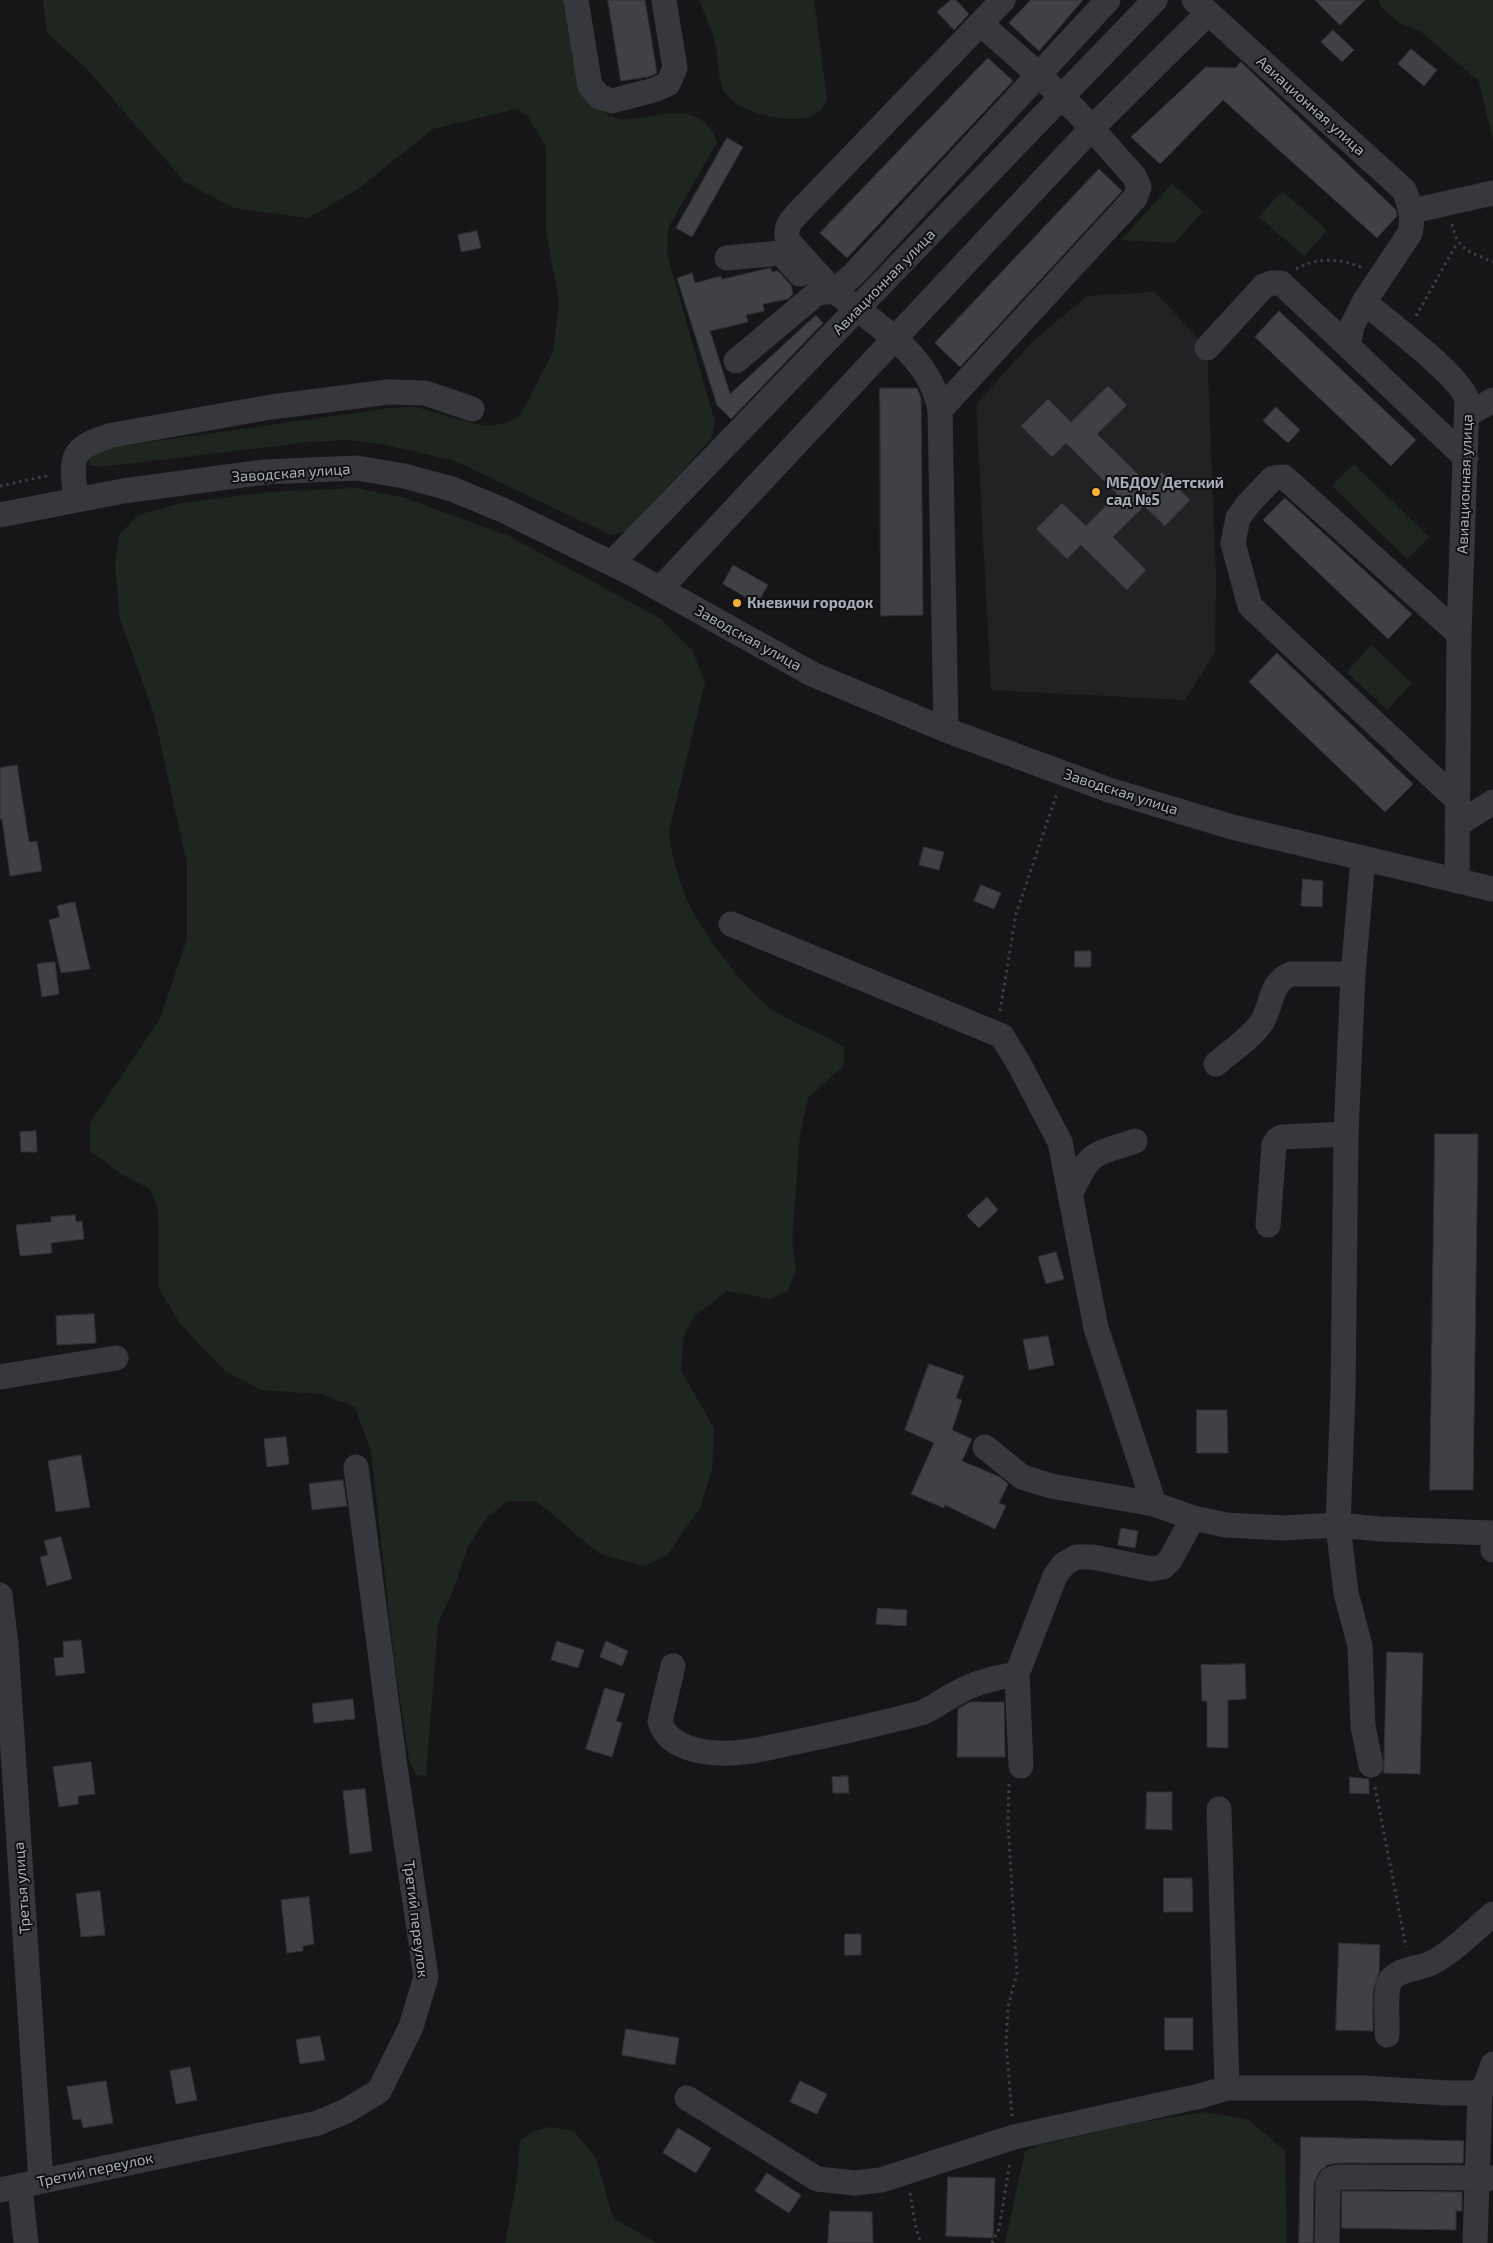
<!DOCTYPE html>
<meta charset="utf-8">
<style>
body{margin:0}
canvas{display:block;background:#161618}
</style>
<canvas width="1493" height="2243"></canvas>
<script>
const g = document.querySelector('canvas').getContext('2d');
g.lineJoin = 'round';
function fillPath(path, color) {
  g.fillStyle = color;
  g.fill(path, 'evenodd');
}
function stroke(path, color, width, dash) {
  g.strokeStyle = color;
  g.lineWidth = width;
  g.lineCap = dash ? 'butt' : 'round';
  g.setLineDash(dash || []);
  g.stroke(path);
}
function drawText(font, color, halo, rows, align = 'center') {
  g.font = font + ' "Exo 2",sans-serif';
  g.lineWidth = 4;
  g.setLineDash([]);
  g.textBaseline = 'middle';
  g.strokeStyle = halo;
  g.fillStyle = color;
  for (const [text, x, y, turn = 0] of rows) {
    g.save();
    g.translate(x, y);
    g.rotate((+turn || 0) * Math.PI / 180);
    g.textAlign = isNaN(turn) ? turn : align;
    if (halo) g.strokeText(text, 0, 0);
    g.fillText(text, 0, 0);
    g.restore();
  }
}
const built = new Path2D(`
 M1155,292l52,56 9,230 -1,74 -30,48 -194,-10 -15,-285 55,-62 56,-47z`);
const green = new Path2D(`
 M43,0h531l18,100c7,9 15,16 27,19 6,2 14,-1 19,-1 34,-5 64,-14 79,24l-49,86 -1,26 48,168 -4,17 -84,92 -16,4 -156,-74 -73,-17 -35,-4 -37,2 -210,25 -10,-2 -1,-10 12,-6 289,-41 26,-1 59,17 16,2 18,-4 12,-8 32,-62 6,-50 -13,-72v-83l-19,-32 -11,-6 -83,20 -78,62 -47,27 -74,-10 -49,-26 -99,-114 -39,-35z
 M699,0h115l13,99c-6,16 -17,19 -33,20 -22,0 -60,-9 -71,-30 -6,-13 -4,-32 -8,-46 -3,-14 -10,-29 -16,-43z
 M1379,0h114v140l-14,-59 -59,-50 -22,-9 -17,-15z
 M1172,184l31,27 -28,32 -54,-3z
 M1282,191l45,39 -23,26 -45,-39z
 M1354,464l75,73 -22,22 -75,-73z
 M356,488l49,10 104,38 152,83 31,31 13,32 -36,149c2,24 12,60 24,81 17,30 56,84 86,102 21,12 44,20 65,33v18l-36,33 -8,36 -8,107 4,28 -8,22 -18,8 -43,-8 -33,25 -11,22 -2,33 33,57 -2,42 -12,38 -33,47 -23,11 -44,-12 -64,-53h-28l-21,16 -19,29 -16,47 -14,30 -12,153 -10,-1 -7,-15 -15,-102 -23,-207 -16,-44 -34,-13 -59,-4 -37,-19 -44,-46 -22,-36 -1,-81 -8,-19 -29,-15 -31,-23v-28l70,-104 27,-80v-76l-33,-149 -34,-95 -5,-53 4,-31 19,-20 44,-12 87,-11z
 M1371,645l41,38 -25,27 -40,-38z
 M1206,2112l43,8 36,31 2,92h-282l20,-92 15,-6 103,-23z
 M549,2127l25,4 22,27 17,60 44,25h-152l12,-63 3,-39 11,-9z`);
const building = new Path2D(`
 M608,0h37l12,73 -9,4 -27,4z
 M951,0h5l13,14 -15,16 -17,-18z
 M1031,0h52l-44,51 -30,-28z
 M1315,0h50l-25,25z
 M1333,30l21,20 -12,12 -21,-20z
 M1411,49l26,21 -13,16 -26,-22z
 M988,58l25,23 -166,177 -27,-25z
 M1241,62l155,148 1,6 -20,22 -154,-138 -63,64 -29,-27 75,-70 29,1z
 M727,138l16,9 -51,90 -16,-9z
 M1099,169l23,22 -162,176 -25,-24z
 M477,231l4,17 -20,4 -3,-17z
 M771,268l1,4 6,-1 13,14 2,9 -5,5 -25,5 1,7 -18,4 2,7 -38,9 20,63 86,-79 7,8 -92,96 -14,-14 -40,-127 15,-5 3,10 26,-7 1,3z
 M1279,311l137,129 -25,26 -136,-129z
 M1108,386l19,19 -30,29 52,51 13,-13 28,28 -25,26 -21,-20 -31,31 33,33 -19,20 -46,-45 -14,14 -31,-30 26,-26 24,23 31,-32 -51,-51 -14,14 -31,-31 27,-27 23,23z
 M880,388h37l4,10 2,217 -42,1z
 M1276,407l24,23 -12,13 -25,-22z
 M1285,498l127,116 -24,25 -125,-119z
 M733,565l35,20 -11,19 -34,-20z
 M1277,653l136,131 -28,28 -136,-130z
 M17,765l12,77 8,-1 5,30 -32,5 -8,-57h-2v-51z
 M924,847l20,5 -5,18 -20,-5z
 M1303,879l20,2 -1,26 -21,-1z
 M981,885l20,8 -7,16 -20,-8z
 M75,902l15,67 -29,4 -12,-53 11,-3 -3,-11z
 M1075,951h16v16h-16z
 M55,962l4,32 -17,3 -5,-33z
 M36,1131l1,21h-16l-1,-20z
 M1435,1134h43l-5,356h-43z
 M987,1197l11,13 -19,18 -12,-12z
 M75,1215l1,7 6,-1 2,18 -33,4 1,10 -32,3 -4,-31 35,-3v-5z
 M1056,1252l8,27 -18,5 -8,-27z
 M94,1314l2,29 -39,2 -1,-29z
 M1048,1336l6,29 -25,5 -6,-30z
 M929,1364l35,12 -8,22 6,2 -10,30 20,9 -10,22 38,16 8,7 -9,19 7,3 -11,23 -50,-24 -1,3 -33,-14 23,-51 -29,-13z
 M1197,1410h30l1,43h-31z
 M286,1437l3,27 -22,3 -3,-28z
 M81,1455l9,52 -34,5 -8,-51z
 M343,1480l4,26 -35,4 -3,-26z
 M1121,1528l17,3 -3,17 -17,-3z
 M61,1537l11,42 -25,7 -7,-29 8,-2 -4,-14z
 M878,1608l29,2 -1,16 -30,-2z
 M81,1640l4,33 -29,3 -2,-18 10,-1 -1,-15z
 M557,1641l27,9 -6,18 -27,-8z
 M606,1641l22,10 -6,15 -22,-9z
 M1387,1652l36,1 -3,121 -36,-1z
 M1245,1664l1,35 -18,1v48l-21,-1v-46h-5l-1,-36z
 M605,1688l20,6 -9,27 6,2 -10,34 -26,-8z
 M353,1699l2,20 -41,4 -2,-19z
 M970,1702h34l1,55h-48l1,-48z
 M91,1762l4,32 -17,2v8l-19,3 -6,-40z
 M848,1776l1,17h-16l-1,-16z
 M1350,1777l19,2v15l-19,-1z
 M365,1789l7,62 -22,3 -7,-63z
 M1147,1792h25v38l-26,-1z
 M1164,1878h28l1,34h-29z
 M100,1891l5,44 -24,2 -5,-43z
 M309,1897l5,47 -11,2v5l-16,2 -6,-53z
 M845,1934h16v21h-16z
 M1339,1943l41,2 -1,27 -6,20v39l-37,-1z
 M1165,2018h28v32h-28z
 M626,2029l53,9 -4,27 -53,-10z
 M320,2036l5,24 -25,4 -4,-24z
 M190,2067l7,33 -21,4 -6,-33z
 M106,2081l7,42 -30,5 -2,-9 -8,1 -6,-33z
 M800,2081l27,13 -10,20 -27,-12z
 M678,2128l33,20 -15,25 -33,-20z
 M1301,2137l163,4 -1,22h-125l-11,2 -8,7 -5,11 -1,60h-14z
 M767,2173l34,22 -12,18 -34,-22z
 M948,2177l47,1 -2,60 -47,-2z
 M1342,2191l120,1v19h-6v19l-114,-2z
 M830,2211l42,1 1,31h-45z`);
const path = new Path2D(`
 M1452,224c5,27 19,28 41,38
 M1296,269c21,-12 45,-11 66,-1
 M1416,316l41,-73
 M0,486l51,-11
 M1000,1011l16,-97 41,-121
 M1009,1784l-1,40 9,149 -9,34 -2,35 6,74
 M1375,1787l31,160
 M910,2193l6,35 5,15
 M992,2243l7,-14 11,-67`);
const minor = new Path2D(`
 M576,0l14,86 10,11 12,4 42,-11 14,-6 7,-16 -11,-68
 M1194,0l210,190c6,15 10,27 6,43l-46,69c21,18 98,75 103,98l-8,234 -2,247
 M1412,211l81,-18
 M727,258l54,-5 19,21
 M1364,302l-12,24 -4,20 118,112
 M1207,348l57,-62 8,-3h9l67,63
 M736,361l81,-68 17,-2 19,-16 255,-275
 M940,410l195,-212 4,-11 -5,-11 -57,-64 -38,-37 -58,-51
 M1467,415l26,-15
 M76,500c-5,-42 -8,-52 37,-65l158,-28 117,-15 37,1 47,16
 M0,515l123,-24 141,-19 93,-4 47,8 48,13 53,22 128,63 179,100 134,56 163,60 123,37 261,62
 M612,563l543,-563
 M660,589l431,-460 117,-116
 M946,730l-6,-320c-10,-56 -64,-84 -104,-118 -17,-15 -32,-34 -48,-51 -3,-12 0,-17 8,-26l207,-215
 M1457,800l-207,-194 -17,-63 5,-25 11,-15 24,-25 11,-1 175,157
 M1457,825l36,-23
 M1363,859l-10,115 -7,160 -3,259 -5,132 8,68 14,53 3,81 8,38
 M731,924l271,112 17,28 41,78 36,186 58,176 39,14 33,7 56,3 56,-3 42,4 113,4v17
 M1216,1064c15,-13 35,-26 46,-42 11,-18 7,-39 29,-48h62
 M1071,1193c20,-44 21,-37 64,-52
 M1268,1225l6,-80 3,-5 5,-3 64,-3
 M0,1377l116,-19
 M985,1447l37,30 29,9 103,18
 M0,1595l6,49 35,537
 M673,1666l-13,55c7,28 46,33 70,32 20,0 41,-6 61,-10 44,-9 87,-19 130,-30 13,-5 22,-13 34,-19 19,-12 41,-16 62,-20l38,-98 9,-12 12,-7h17l58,12 12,-2 7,-7 23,-42
 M1017,1674l4,92
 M1219,1809l8,279
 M1387,2035c1,-14 -3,-42 3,-54 7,-12 27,-12 39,-17 21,-9 45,-34 64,-50
 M1480,2093l7,-12 6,-17
 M687,2098l130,81 38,4 26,-3 133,-43 186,-41 27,-8h137l84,5h32l-5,150
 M20,2187l6,56
 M0,2190l318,-67 28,-12 33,-20 32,-64 15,-50 -32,-217 -38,-293
 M1327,2243l1,-59 3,-5 7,-2 155,1`);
const markers = [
 [1096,492,5,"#f2b134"],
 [737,603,5,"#f2b134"]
];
const streetNames = [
 ["Авиационная улица",1311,106,42],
 ["Авиационная улица",884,282,-46],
 ["Заводская улица",291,473,-4],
 ["Авиационная улица",1465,484,-88],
 ["Заводская улица",748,638,29],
 ["Заводская улица",1121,792,18],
 ["Третья улица",22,1888,-94],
 ["Третий переулок",416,1919,83],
 ["Третий переулок",95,2170,-12]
];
const poiNames = [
 ["МБДОУ Детский",1106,483],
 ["сад №5",1106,500],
 ["Кневичи городок",747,603]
];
fillPath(built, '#222225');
fillPath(green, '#1e261f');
fillPath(building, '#404145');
stroke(building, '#303034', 1);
stroke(path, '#3d3f44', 3, [2.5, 4]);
stroke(minor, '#37383d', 25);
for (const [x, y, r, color] of markers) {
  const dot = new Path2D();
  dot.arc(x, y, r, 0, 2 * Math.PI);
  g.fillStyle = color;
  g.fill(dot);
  stroke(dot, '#111113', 2);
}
drawText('15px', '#a8adb8', '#111113', streetNames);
drawText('bold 15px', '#a8adb8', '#111113', poiNames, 'left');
</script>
